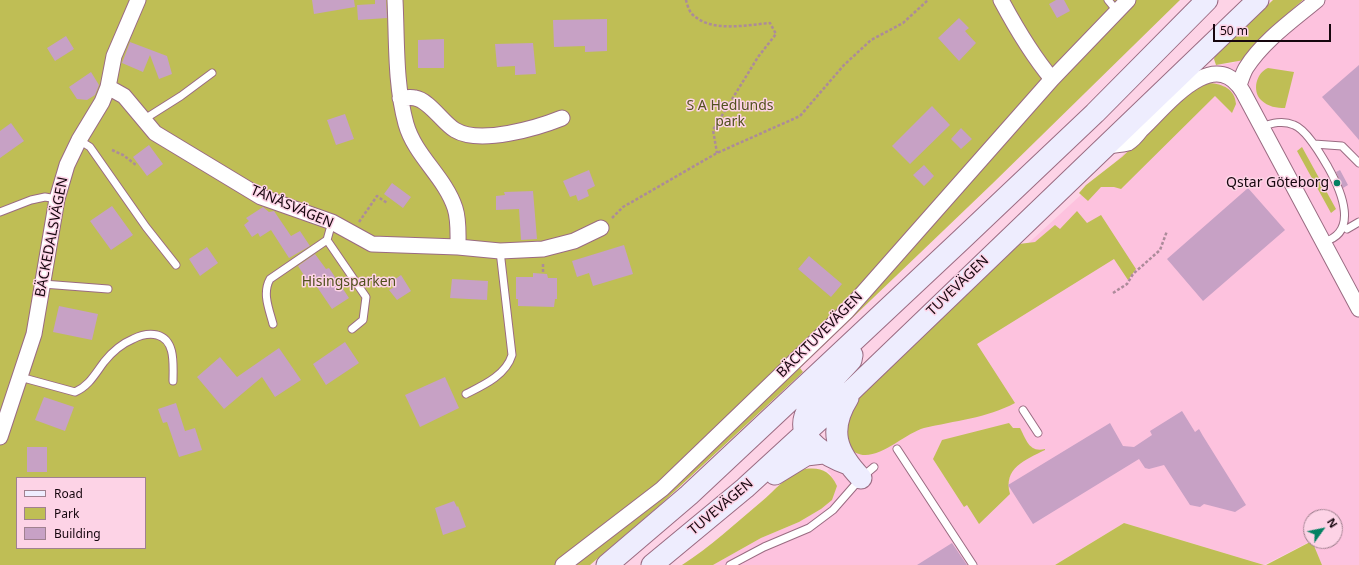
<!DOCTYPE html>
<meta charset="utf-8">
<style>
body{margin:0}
#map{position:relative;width:1359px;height:565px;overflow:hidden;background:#fdd3e6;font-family:"Noto Sans",sans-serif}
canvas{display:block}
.legend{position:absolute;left:16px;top:477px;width:130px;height:72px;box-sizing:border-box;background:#fdd3e6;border:1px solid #a18190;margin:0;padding:5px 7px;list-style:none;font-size:12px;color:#16060e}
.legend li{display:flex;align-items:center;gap:8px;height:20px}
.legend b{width:20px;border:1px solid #a18190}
.north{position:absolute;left:1303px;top:509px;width:40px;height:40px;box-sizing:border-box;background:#fdd3e6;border:1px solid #a18190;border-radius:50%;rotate:57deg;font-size:11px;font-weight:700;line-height:16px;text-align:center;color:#16060e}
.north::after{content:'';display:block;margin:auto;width:14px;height:18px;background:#028162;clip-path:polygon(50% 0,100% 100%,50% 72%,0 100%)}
.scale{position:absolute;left:1213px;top:24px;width:118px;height:18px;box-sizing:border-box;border:2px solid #16060e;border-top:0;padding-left:5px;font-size:12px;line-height:14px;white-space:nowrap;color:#16060e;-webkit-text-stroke:3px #fdd3e6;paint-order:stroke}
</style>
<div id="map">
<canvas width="1359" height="565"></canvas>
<ul class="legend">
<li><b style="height:5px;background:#eeedfe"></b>Road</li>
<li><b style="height:11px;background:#bfbe55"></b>Park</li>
<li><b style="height:11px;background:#c7a1c5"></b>Building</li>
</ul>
<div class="north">N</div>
<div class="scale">50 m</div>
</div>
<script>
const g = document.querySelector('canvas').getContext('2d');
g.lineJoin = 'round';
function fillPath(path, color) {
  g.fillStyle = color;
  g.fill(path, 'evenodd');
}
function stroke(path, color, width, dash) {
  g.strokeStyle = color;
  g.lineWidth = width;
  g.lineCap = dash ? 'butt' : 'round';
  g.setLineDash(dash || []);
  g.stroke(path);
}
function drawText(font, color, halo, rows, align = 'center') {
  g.font = font + ' "Noto Sans",sans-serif';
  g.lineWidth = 3;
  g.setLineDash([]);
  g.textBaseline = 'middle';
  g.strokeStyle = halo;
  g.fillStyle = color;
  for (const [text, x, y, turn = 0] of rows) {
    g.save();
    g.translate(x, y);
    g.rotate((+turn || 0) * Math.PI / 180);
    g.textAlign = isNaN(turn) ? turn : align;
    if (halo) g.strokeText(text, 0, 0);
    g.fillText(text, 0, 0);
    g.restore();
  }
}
const built = new Path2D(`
 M1303,0h56v565h-37l-11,-24 -47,24 -140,-42 -69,42h-342l48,-27 38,-16 22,-13 10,-35 -4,-3 22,-22 51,-88 183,-168 133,-128 18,-2zM1311,517h24v24h-24z`);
const green = new Path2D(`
 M0,0h1180l-188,184 -192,184 3,4 -143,133 -70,60h-590zM17,478h128v70h-128z
 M1273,0h30l-36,32 -23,28 -28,5 -2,-6 1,-3z
 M1268,68l26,4 -9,36c-8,0 -17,-1 -24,-8 -9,-9 -5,-27 7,-32z
 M1209,83c14,1 26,6 27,21l-4,9 -17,-17 -94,93 -7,-2h-13l-13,14 -9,-8 7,-8 36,-28 74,-70z
 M1302,147l34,62 -5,4 -34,-62z
 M1077,211l10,12 14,-8 35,54 -8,11 -14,-21 -137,85 38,59c-28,15 -61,18 -91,25 -22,6 -56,44 -76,18 -3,-4 -2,-8 -2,-12 -2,-17 4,-22 12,-36l161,-154 16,-2 20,-17 5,4z
 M1009,423l4,5h7c6,11 9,25 25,21v1c-20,10 -42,18 -35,44l-31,30 -12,-19 -3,2 -31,-48 9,-19z
 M805,469c16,-2 25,2 32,17l-5,14 -11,9 -22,13 -38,16 -48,27h-31c28,-18 53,-41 79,-63 14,-12 26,-27 44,-33z
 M1124,523l140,42h-209z
 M1312,541l10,24h-56z`);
const building = new Path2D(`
 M312,0h42l1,7 -41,7z
 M375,0h11l1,18 -29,2 -1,-15 18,-1z
 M1056,0h8l6,11 -13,7 -8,-14z
 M959,18l10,10 -4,3 11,12 -17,18 -21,-23z
 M607,19v32l-22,1v-6l-31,1 -1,-27z
 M66,36l8,13 -19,12 -8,-13z
 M444,39v29h-26v-28z
 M130,42l37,14 5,18 -13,5 -9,-24 -7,17 -21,-9z
 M533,43l3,31 -21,1v-9l-18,1 -2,-23z
 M1359,65v75l-37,-43z
 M91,72l8,13 -4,10 -8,5 -10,-1 -8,-12z
 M932,106l18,19 -40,39 -18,-18z
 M345,114l9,25 -18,6 -9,-25z
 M11,123l13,18 -24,17v-27z
 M961,128l11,11 -11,10 -10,-10z
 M149,145l14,19 -16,12 -14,-19z
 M924,165l10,11 -10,10 -11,-11z
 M589,170l6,16 -8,4 2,6 -11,5 -2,-6 -6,2 -7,-16z
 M1340,170l8,15 -5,3 -7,-16z
 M392,183l19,14 -8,11 -19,-14z
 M1248,188l37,42 -82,71 -36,-42z
 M533,191l4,48 -16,1 -2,-31 -23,1v-14l9,-1 -1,-3z
 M112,206l21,29 -22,15 -21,-29z
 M263,207l6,5 5,-1 17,25 9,-5 10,15 -21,12 -18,-28 -11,7 -2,-4 -6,4 -8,-12 5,-4 -3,-3z
 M624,245l9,29 -40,12 -4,-13 -12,4 -5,-16z
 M207,247l11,16 -18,13 -11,-17z
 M315,254l11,15 3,-1 20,30 -17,11 -19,-28 -4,2 -11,-17z
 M809,256l33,28 -11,13 -33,-28z
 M533,273l14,1 1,4h9v21h-2l-1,8 -36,-1v-7h-2v-22h17z
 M401,275l10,16 -14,9 -8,-10 5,-3 -3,-5z
 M452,279l36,2 -1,19 -37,-2z
 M59,306l39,8 -6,26 -39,-8z
 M345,342l14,21 -33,22 -13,-21z
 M279,348l22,32 -26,17 -13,-20 -38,32 -27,-32 23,-20 17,20z
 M445,377l14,31 -39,19 -15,-32z
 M44,397l30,10 -9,24 -30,-11z
 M176,403l9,28 10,-3 7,22 -23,7 -12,-35 -4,1 -5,-14z
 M1182,411l13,21 4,-3 4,7 43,69 -11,7 -31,-8 -4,3 -10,-2 -26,-40 -15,4 -4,-1 -6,-9 -106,65 -25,-39 102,-62 13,23 11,1 18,-12 -2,-4z
 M27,447h20v25h-20z
 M454,501l3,6 1,-1 8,21 -23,8 -8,-27z
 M952,543l15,22h-50z`);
const path = new Path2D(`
 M686,0c1,4 3,11 6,14 19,19 54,11 78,9l6,11 -18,23 -45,73 4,23
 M112,150l11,5 13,10
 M612,218l11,-11 94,-54 83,-37 44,-51 27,-25 32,-17 25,-23
 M359,222l18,-26 10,7
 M543,264v9
 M1113,293l14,-9 6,-10 27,-24 7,-19`);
const lane = new Path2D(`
 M1108,0l9,11
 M143,120l38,-24 31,-23
 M1261,127c11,-4 22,-7 33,-2 13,5 27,30 34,42 14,25 31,66 -5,75
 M79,140l11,7 56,80 30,38
 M1314,144l28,2 17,17
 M0,212l31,-12 14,-3 12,2
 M1347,229l12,-7
 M327,240l39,57 -3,23 -11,9
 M43,284l65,5
 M273,324c-4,-15 -11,-31 -3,-45l57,-39 5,-18
 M20,377l55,15c14,-6 20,-18 29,-30 8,-10 17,-18 29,-23 8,-4 15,-6 24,-4 19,5 16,30 16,46
 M466,394c18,-9 40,-19 46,-39l-12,-104
 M1023,410l15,23
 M897,449l76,116
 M730,565l34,-18 45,-19 24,-18 28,-32 13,-11`);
const street = new Path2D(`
 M395,0c2,41 0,84 11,124 9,32 39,53 49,84 4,12 3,26 3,39
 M1001,0c15,28 30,54 51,79
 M1239,85c2,-5 4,-12 7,-17 17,-27 47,-48 71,-68
 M108,87l16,9 31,37 106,64 71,25 40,22 86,3 42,4 43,-2 31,-8 27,-13
 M400,98c5,0 11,-1 15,0 14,2 28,25 40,32 25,15 82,-2 107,-12
 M1106,146c7,-1 16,-1 22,-3 5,-3 10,-9 13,-13 25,-23 73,-87 102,-38l116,217
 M0,437l34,-103 23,-135 10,-34 12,-25 23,-38 6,-15 6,-31 24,-56
 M563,565l99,-76 185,-178 205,-232 76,-79`);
const secondary = new Path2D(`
 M848,398c-20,32 -12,54 13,80
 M848,464c-19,-7 -51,-23 -43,-48 4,-15 35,-43 46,-56l1,-5
 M775,474l31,-19 17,-2
 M607,565l82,-70 272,-255 134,-127 112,-113
 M652,565l93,-77 108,-99 405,-389`);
const markers = [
 [1337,183,4,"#028162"]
];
const parkNames = [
 ["S A Hedlunds",730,106],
 ["park",730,122],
 ["Hisingsparken",349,282]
];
const poiNames = [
 ["Qstar Göteborg",1329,183]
];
const streetNames = [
 ["TÅNÅSVÄGEN",292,207,23],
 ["BÄCKEDALSVÄGEN",52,237,-79],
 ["TUVEVÄGEN",958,286,-44],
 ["BÄCKTUVEVÄGEN",820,335,-45],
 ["TUVEVÄGEN",721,507,-40]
];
fillPath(built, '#fdc2de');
fillPath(green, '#bfbe55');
fillPath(building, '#c7a1c5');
stroke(lane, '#9a6b82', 9);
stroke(street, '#9a6b82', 17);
stroke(secondary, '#9a6b82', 23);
stroke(path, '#ac8b9a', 2.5, [3, 2]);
stroke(lane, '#fff', 7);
stroke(street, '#fff', 15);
stroke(secondary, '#eeedfe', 21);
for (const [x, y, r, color] of markers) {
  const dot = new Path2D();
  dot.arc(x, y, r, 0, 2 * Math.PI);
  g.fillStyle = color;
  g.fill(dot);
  stroke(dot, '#fdd3e6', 1.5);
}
drawText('14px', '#52511e', '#fdd3e6', parkNames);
drawText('14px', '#16060e', '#fdd3e6', poiNames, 'right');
drawText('14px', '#16060e', '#fdd3e6', streetNames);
</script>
